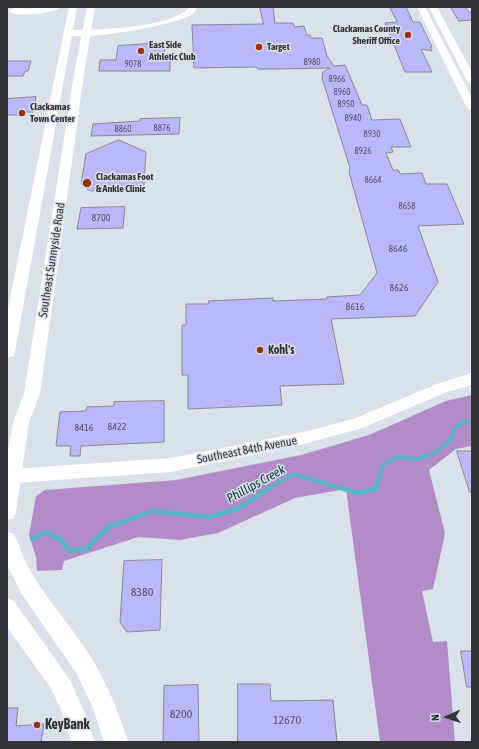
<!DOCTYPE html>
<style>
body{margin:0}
#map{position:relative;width:479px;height:749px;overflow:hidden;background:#dbe1ea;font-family:"Asap Condensed",sans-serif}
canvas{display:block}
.frame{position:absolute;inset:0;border:8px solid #313337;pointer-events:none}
.north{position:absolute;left:427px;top:697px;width:40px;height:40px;-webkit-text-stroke:3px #dbe1ea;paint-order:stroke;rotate:267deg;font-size:11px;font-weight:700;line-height:16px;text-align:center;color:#313337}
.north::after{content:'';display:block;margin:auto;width:14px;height:18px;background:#313337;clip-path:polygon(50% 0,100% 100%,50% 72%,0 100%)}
</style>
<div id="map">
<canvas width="479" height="749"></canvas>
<div class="frame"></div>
<div class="north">N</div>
</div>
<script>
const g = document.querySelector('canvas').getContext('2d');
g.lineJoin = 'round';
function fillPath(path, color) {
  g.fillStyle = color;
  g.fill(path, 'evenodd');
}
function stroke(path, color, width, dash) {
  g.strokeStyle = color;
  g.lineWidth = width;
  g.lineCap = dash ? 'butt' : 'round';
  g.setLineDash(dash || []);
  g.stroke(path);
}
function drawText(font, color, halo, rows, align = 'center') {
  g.font = font + ' "Asap Condensed",sans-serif';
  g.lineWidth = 3;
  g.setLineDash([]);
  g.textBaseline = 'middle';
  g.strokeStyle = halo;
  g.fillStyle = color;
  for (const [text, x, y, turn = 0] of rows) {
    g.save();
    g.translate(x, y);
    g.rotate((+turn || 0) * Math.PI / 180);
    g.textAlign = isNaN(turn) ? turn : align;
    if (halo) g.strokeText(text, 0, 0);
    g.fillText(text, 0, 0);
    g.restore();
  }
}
const forest = new Path2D(`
 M472,395v51l-16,3 -27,21 16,63 -12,56 -11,2 11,51 14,-1 8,101h-75l-34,-253 -51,9 -77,35 -38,7 -42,-3 -74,24 -2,9 -25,1 -1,-14 -7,-22 7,-39 9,-6 131,-10 125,-25 68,-20 77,-34z`);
const streamFar1 = new Path2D(`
 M269,488l25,-14 46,14
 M376,488l7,-23 14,-8 19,2 19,-6 16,-14 4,-11 9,-6 8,-1`);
const stream = new Path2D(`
 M337,487l20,6 19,-4 1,-2
 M32,539l14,-7 15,8 9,11 16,-2 23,-22 43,-16 57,6 28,-8 34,-22`);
const building = new Path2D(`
 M260,7h13l2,16h18l1,4 10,-1 3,9h3l1,3h11l5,18 7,10 11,-1 17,40h5l5,15 28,-1 11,28h-20l2,5 -7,1 7,17h5l2,4 22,-1 4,11h21l17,40 -46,2 20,56 -23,34 -84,3 13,65 -64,2 2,19 -94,4v-34h-6v-50h4v-21h23l-1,-3 65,-3v3l54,-2v-2l33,-2 17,-22 -28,-101 1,-4 -28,-90 1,-6 7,-4 -53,1h-19l-2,-2 -62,1 -2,-43 71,-1z
 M390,7h16l7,15h7l12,25h-2l2,4 -11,-2 11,23h-27l-20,-49 12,-1z
 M451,7h14l4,5h3v8l-13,1z
 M165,43l-1,16h6v12h-71l1,-11h16l2,-14z
 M7,61h24l-3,10h-3l-2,5h-16z
 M36,97l-3,15h-9l-1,3h-16v-16z
 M180,118l-1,16 -88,2 2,-12 47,-3v-2z
 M119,140l27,12 -2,33 -10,5h-13l-6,-4 -7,1 -6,3 -12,1 -9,-7 5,-30z
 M125,207l-2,21 -46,1 4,-21z
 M164,401v41l-83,4 -1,10h-10l1,-10h-15l4,-34 26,-1 1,-4 27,-1v-4z
 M457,451h15v40l-2,1z
 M162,560l-2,70 -33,2 -7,-10 4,-61z
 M461,651h11v36h-5z
 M238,684h32l1,17 62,-1 4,42h-99z
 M198,685l1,57h-36l1,-56z
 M7,708h11l-2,18 28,-2 -3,18h-34z`);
const secondary = new Path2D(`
 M190,7h8c-3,4 -6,8 -11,10 -17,8 -113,27 -124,16l4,-3c30,0 101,-1 123,-23z
 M417,7h8l47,91v13l-5,-3z
 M429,7h8l35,65v12l-5,-3z
 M472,373v12l-25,7 -85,36 -58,16 -133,28 -158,11 -6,-2v-10l6,-2 158,-11 133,-26 49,-13 84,-35z`);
const primary = new Path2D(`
 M69,7h8l-62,345 -2,4 -6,2v-45z
 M87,7h8l-11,67 -44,320 -11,28 -13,90 -2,6 -7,2v-65l6,-33 11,-28 50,-320z
 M7,532l7,2c5,10 8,21 13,31 16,30 39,55 58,83 19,28 33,61 43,94h-24l-11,-34 -16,-34 -56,-81 -14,-28z
 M7,598l7,3 56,79 15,34 10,28h-24l-10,-33 -11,-22 -43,-60z`);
const highway = new Path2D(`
 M61,7c-6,7 -47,11 -52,4l5,-3z`);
const markers = [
 [408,35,4,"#983110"],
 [259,47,4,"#983110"],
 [141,51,4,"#983110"],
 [22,113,4,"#983110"],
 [87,183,5,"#983110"],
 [260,350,4,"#983110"],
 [37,725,4,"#983110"]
];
const farNumbernames = [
 ["8980",312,62],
 ["9078",133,64],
 ["8966",337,79],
 ["8960",342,92],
 ["8950",346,104],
 ["8940",353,118],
 ["8876",162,128],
 ["8860",123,129],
 ["8930",372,134],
 ["8926",363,151],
 ["8664",373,180],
 ["8658",407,206]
];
const farPoinames = [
 ["Clackamas County",400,29,"right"],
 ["Sheriff Office",400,41,"right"],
 ["East Side",149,45],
 ["Athletic Club",149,57],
 ["Target",267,47],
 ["Clackamas",30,107],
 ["Town Center",30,119],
 ["Clackamas Foot",96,177],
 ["& Ankle Clinic",96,189]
];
const numberNames = [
 ["8700",101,218],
 ["8646",398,249],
 ["8626",399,288],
 ["8616",355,307],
 ["8422",117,427],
 ["8416",84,428]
];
const streetNames = [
 ["Southeast Sunnyside Road",52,260,-81],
 ["Southeast 84th Avenue",247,450,-11]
];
const poiNames = [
 ["Kohl's",268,350]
];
const nearNumbernames = [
 ["8380",142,592],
 ["8200",181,714],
 ["12670",287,720]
];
const waterNames = [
 ["Phillips Creek",256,484,-29]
];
const nearPoinames = [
 ["KeyBank",45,725]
];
fillPath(forest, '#b18cc7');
stroke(streamFar1, '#53b8bf', 3.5);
stroke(stream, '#53b8bf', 4.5);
fillPath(building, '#b9b8fb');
stroke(building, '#888891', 1);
fillPath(secondary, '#fff');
fillPath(primary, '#fff');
fillPath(highway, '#fff');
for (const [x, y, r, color] of markers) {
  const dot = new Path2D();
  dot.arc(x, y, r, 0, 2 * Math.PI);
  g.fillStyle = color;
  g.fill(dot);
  stroke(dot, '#dbe1ea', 1.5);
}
drawText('9px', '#535468', null, farNumbernames);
drawText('bold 10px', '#313337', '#dbe1ea', farPoinames, 'left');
drawText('10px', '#535468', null, numberNames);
drawText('12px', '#313337', '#dbe1ea', streetNames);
drawText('bold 12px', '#313337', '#dbe1ea', poiNames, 'left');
drawText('12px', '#535468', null, nearNumbernames);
drawText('italic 13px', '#033538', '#dbe1ea', waterNames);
drawText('bold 14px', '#313337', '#dbe1ea', nearPoinames, 'left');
</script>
